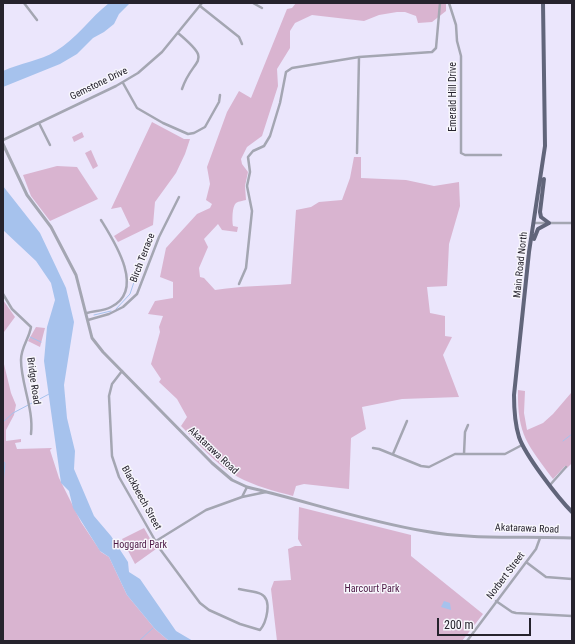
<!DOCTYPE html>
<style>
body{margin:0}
#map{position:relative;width:575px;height:644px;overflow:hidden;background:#ebe6fc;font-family:"Roboto Condensed",sans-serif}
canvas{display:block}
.frame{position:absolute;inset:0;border:4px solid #26232d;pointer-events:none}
.scale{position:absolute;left:437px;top:618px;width:94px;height:18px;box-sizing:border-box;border:2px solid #26232d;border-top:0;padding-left:5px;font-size:12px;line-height:14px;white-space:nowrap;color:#26232d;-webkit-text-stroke:3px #f7f6fc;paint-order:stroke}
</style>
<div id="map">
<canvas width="575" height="644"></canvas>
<div class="frame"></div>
<div class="scale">200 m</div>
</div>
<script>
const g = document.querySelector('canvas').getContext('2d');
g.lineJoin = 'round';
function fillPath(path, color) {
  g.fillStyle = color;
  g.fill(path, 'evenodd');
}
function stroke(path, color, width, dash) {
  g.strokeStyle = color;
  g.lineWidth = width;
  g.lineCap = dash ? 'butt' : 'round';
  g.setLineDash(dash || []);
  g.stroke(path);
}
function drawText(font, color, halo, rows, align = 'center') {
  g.font = font + ' "Roboto Condensed",sans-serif';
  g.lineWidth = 3;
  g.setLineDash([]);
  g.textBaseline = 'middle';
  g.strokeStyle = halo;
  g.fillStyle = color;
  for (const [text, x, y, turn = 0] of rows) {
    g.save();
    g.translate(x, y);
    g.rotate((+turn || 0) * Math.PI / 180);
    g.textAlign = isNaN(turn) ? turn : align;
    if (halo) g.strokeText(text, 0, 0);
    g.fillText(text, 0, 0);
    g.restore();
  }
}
const green = new Path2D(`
 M296,3h150v8l-14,11 -14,1 -2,-7 -11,-4h-8l-18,3 -15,6 -52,-6 -17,8 -5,8v17l-13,21 1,17 -16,50 -15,11 -6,12 1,5 6,8 -3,14 1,14c-3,1 -7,1 -10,3 -4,3 -4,18 -3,23l5,1 -1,5 -15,-2 -4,-6 -14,15 4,8 -9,21 1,9 4,1 11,12c25,-4 50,-4 76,-6l5,-74 15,-3 8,-5 23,-2 8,-22 4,-21h7v21l45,2 28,6 25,-4 1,24 -11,38 -2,42 -20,1 3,26 15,3v20l7,1 -9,18 16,42 -57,2 -40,8 4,22 -15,9 -2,51 -45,-5 -8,2 -3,10c-19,-5 -38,-10 -55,-19 -22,-12 -39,-33 -57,-51l6,-9 -10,-18 -18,-17 2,-3 -10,-15 9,-32 -1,-5 4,-11 -15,-2 7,-13 18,-3v-16l-13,-5 6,-29 31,-34 13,-6 2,-4 -6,-4 4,-16 -3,-17 20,-55 12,-21 12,7 36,-89 5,-1z
 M152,122l32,17h6l-5,15 -9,19 -21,29 -2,23 -35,17 -4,-6 16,-10 -9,-19 -10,2z
 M82,132l2,5 -10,5 -2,-5z
 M91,150l7,16 -5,3 -8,-16z
 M57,166l20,1 21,32 -48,22 -19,-25 -8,-21z
 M3,300l12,17 -11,15 -1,5z
 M36,327l9,1 -5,19 -12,-6z
 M3,360l8,33 5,12 -2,10 -8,15v11l15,-2v3l-6,1 2,6 35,-1 -2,2 9,28 22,44 20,30 8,5 18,38 28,34 14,12h-166z
 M572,380v83l-5,5 -2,-2 -12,13c-25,-34 -36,-44 -35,-89l7,1 -1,22 3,17 16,-7 10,-9 18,-21z
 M299,507l112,28v21l72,58 -21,27h-185l-6,-52 3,-8 17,-1 -3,-31 7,-3h7l-4,-7z
 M144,528l12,21 -21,15 -13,-25z`);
const water = new Path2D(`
 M109,3h21l-11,11 -5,10 -10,8 -11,6 -16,16 -17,10 -57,23v-16c17,-8 37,-10 53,-20 19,-11 35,-34 53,-48z
 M3,186l37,47 26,55 8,34 -10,63 3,33 8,33 -1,18 20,47 17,20 17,26 1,10 11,7 36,52 17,10h-24l-14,-12 -28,-34 -18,-38 -9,-6 -27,-43 -4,-17 -8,-8 -17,-122 3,-34 8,-27 -4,-17 -15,-22 -33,-31z
 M444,601l6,2 1,7 -10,-3z`);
const stream = new Path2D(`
 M116,309l14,-15 5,-15
 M94,315l17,-4
 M30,337l11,5
 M3,422l10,-9 38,-20
 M563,441l9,-7
 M3,461l2,2 -2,21
 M139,641l14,-13`);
const minor = new Path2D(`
 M24,3l13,17
 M253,3l9,5
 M449,3l7,22 1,16 4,15v97l4,2h36
 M200,6l39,31 3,7
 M178,33c37,31 15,23 4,56
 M123,83l14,25 26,15 25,11 6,-1 11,-6 14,-25 1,-7
 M39,123l11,22
 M3,140l113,-54 22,-13 24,-21 40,-49
 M357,153l2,-96
 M533,223h39
 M239,284l7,-16 6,-57 -5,-25 3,-14 -2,-15 5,-6 11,-5 6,-10 10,-33 6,-31 6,-4 67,-11 73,-5 4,-4 4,-45
 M3,294l9,15 19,18c-2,12 -10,20 -10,33 0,24 13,49 10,74
 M87,313c7,-2 17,-2 24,-6 35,-17 3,-66 -10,-87
 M88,320l21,-6 14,-7 14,-13 22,-57 20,-40
 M122,371l-10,13 -3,12 3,60 7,21 41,72 40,54 9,7 31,14 20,6c6,-7 13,-30 1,-36 -6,-3 -15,-3 -22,-5
 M373,448l6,1 42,17 8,1 26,-13h50l17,-9
 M393,454l14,-33
 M464,454l1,-22 3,-7
 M550,485l16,-18
 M242,497l5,-10
 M156,541l50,-31 36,-13 24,-5
 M526,562l20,15 26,2
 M496,601l16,11 4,1 56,3
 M467,641l69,-92 4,-11`);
const tertiary = new Path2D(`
 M3,144l24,51 24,32 25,48 16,63 11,14 109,111 20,17 15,7c59,14 117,34 177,44 48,9 99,5 148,7`);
const trunk = new Path2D(`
 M543,3l2,143 -16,106 -15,143c0,14 1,29 5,42 6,18 39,61 53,75
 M544,179l-4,33 1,5 8,6
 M534,239l4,-10 11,-6`);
const streetNames = [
 ["Gemstone Drive",99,84,-26],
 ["Emerald Hill Drive",453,97,-90],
 ["Birch Terrace",143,258,-69],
 ["Main Road North",521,265,-84],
 ["Bridge Road",33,381,82],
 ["Akatarawa Road",213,451,43],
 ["Blackbeech Street",141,498,61],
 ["Akatarawa Road",527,529,2],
 ["Norbert Street",506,576,-53]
];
const parkNames = [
 ["Hoggard Park",140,545],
 ["Harcourt Park",372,589]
];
fillPath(green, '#d9b4d0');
fillPath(water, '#a6c2ed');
stroke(stream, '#a6c2ed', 1);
stroke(minor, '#a4a6b2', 2.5);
stroke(tertiary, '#a4a6b2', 3);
stroke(trunk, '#61657a', 4);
drawText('10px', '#26232d', '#f7f6fc', streetNames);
drawText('10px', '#4c1844', '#f7f6fc', parkNames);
</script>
